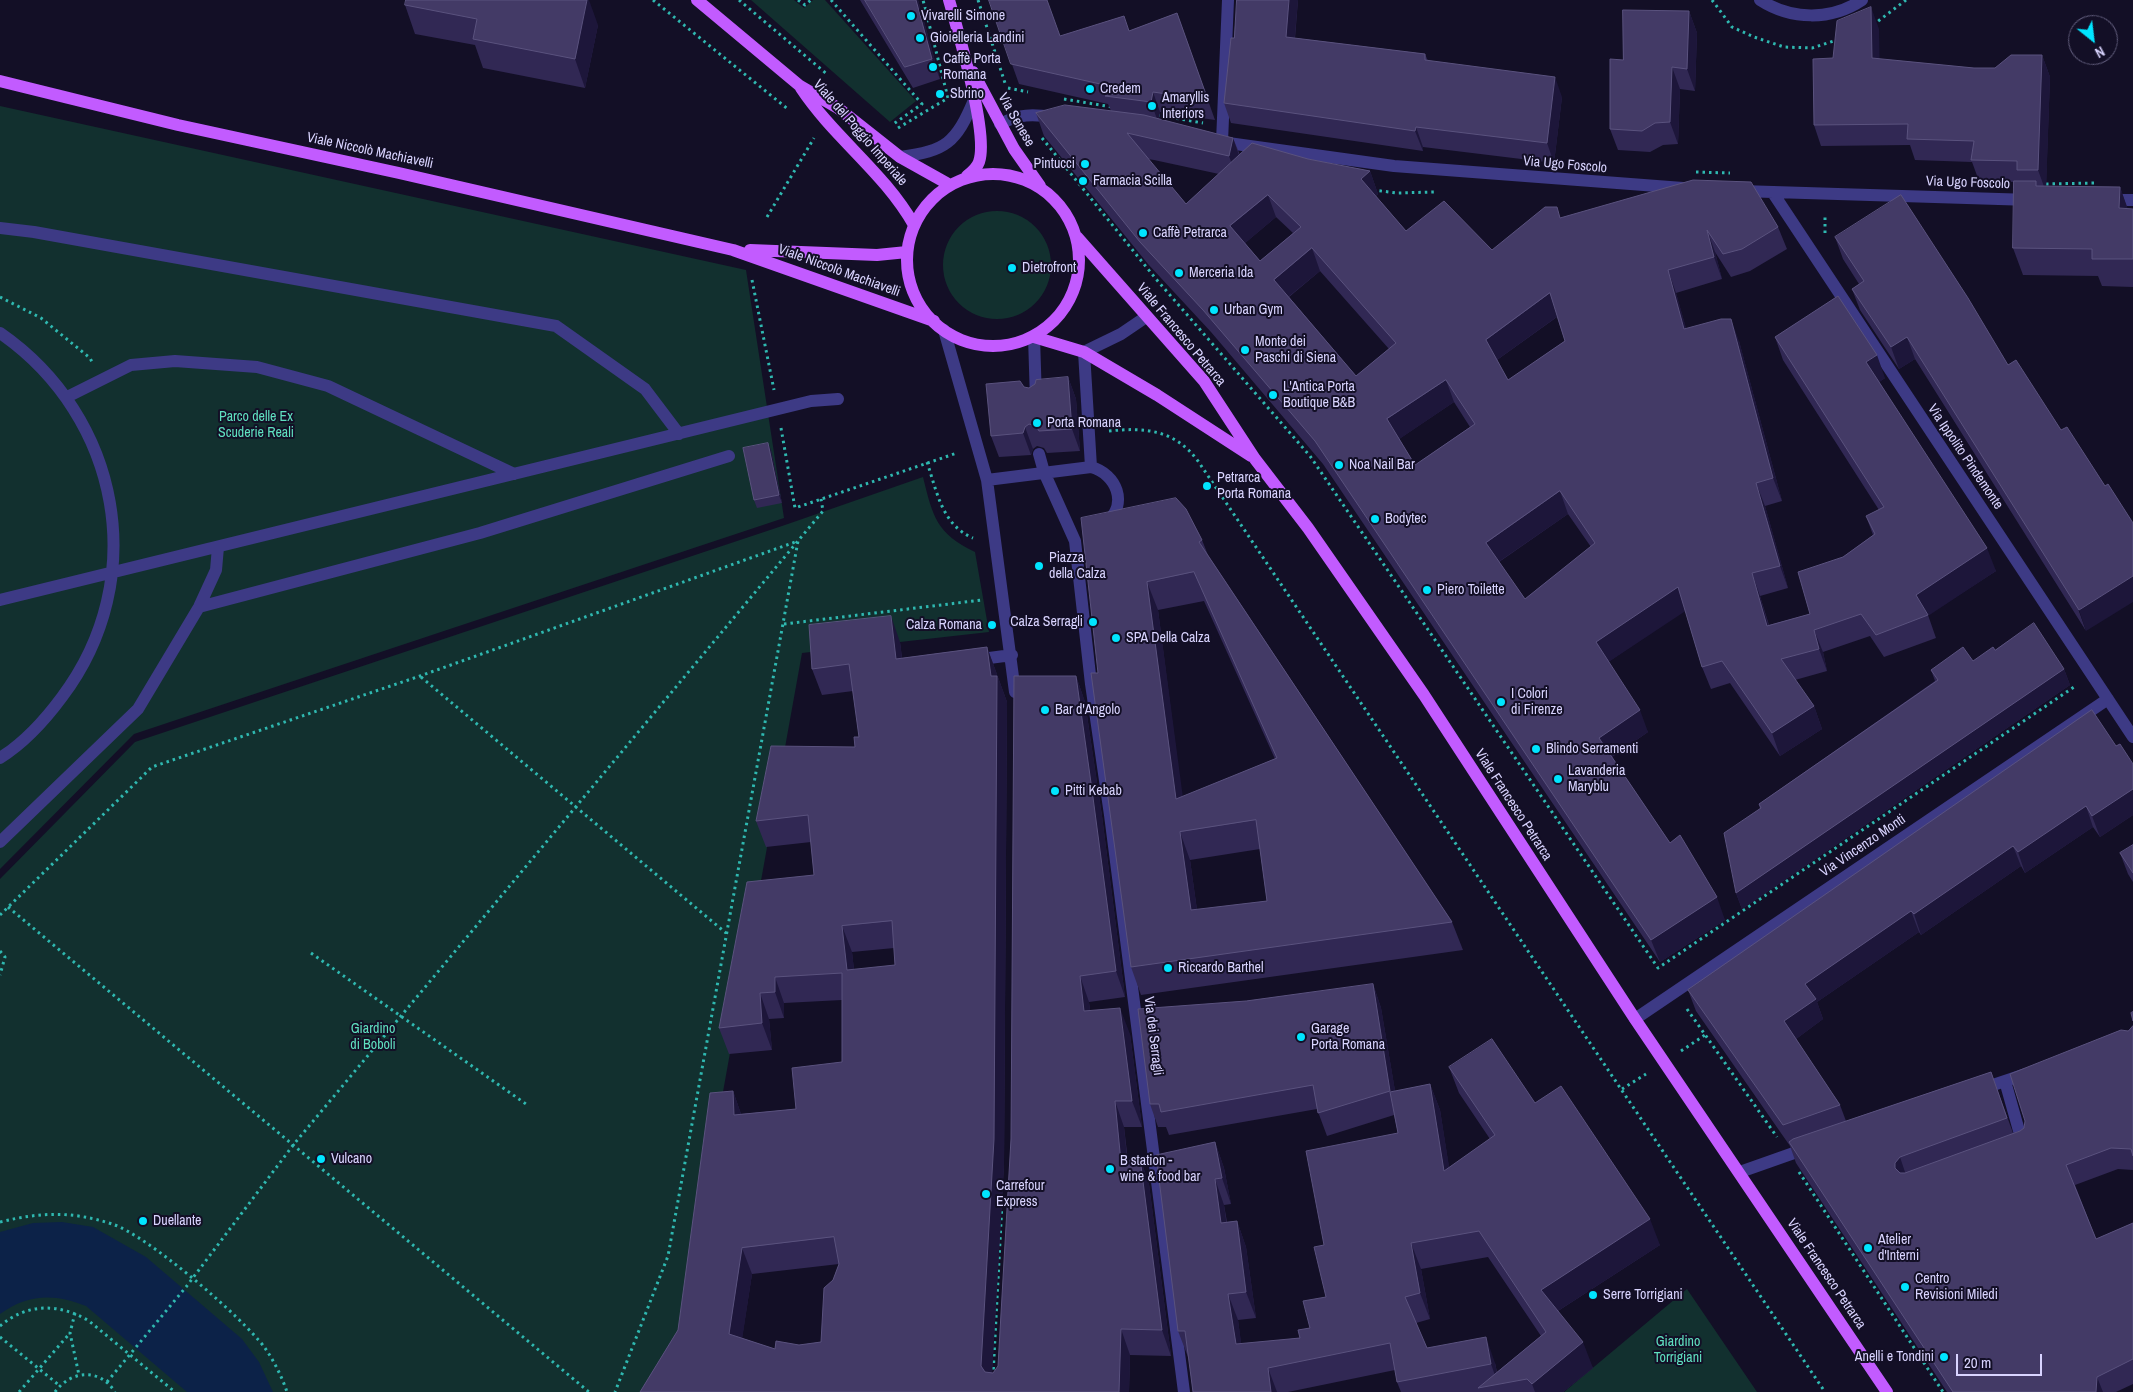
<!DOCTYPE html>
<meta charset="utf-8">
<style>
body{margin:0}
#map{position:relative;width:2133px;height:1392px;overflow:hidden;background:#130f26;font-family:"Archivo Narrow",sans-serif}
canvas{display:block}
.north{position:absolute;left:2068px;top:15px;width:50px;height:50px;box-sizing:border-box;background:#130f26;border:1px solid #625e7d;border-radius:50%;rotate:151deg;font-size:14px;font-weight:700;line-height:20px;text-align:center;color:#d9d4ff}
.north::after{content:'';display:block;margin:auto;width:18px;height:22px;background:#00e5ff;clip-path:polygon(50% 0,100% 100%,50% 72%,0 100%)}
.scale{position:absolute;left:1956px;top:1354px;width:86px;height:22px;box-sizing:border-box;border:2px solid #d9d4ff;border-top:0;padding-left:6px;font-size:15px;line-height:18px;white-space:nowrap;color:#d9d4ff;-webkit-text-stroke:4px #130f26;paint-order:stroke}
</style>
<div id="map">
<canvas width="2133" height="1392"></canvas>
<div class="north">N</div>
<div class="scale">20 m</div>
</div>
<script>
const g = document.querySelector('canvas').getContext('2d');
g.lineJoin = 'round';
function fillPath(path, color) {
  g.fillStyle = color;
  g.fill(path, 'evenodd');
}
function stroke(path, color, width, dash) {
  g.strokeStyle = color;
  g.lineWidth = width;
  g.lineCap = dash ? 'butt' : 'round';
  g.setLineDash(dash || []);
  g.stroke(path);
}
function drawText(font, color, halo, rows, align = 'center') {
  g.font = font + ' "Archivo Narrow",sans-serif';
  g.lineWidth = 4;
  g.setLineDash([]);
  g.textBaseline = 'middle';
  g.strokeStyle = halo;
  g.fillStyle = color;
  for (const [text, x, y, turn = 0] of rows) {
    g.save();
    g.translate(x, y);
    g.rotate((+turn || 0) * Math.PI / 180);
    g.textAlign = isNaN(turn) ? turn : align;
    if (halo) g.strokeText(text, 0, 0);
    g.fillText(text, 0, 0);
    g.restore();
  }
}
const green = new Path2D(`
 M751,0h43l10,8 9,-8h12l91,101 -26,21z
 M0,106l746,164 38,248 -650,216 -134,135z
 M943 265a54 54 0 1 1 108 0a54 54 0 1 1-108 0Z
 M923,477c10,40 13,56 52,75l14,80 -187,21 -128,711 -17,28h-657v-513l135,-137 650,-217z
 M1687,1289l70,103h-193z`);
const water = new Path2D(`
 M62,1222l31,5 53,30 96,82 17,23 14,30h-86l-101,-86c-31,-13 -59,-12 -86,8v-82l33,-9z`);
const path = new Path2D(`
 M653,0l136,110
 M739,0l89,75
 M798,0l7,5 6,-5
 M831,0l91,104 -30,21
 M978,0l27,83
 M1712,0l20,27 22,10 30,10 28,1 25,-8
 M1873,25l33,-25
 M1008,88l20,4
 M1064,99l48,8
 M1157,115l46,8
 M898,128l50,-30 -25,-98
 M1042,138l114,141 154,177 348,512 416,-281 -1,-2
 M1696,172l34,1
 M2046,184l49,-1
 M1373,190l24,3 37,-1
 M767,217l47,-79
 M1825,233v-19
 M752,280l22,110
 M0,297l41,21 49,40 2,4
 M781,428l14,80 162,-55
 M1109,431c36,-4 66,-1 89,30l627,931
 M927,462c10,30 15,63 46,76
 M784,624l198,-24
 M421,677l305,256
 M8,907l581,485
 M0,915l152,-148 268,-91 378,-135 -130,715 -53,136
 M0,951l5,6 -5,18
 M311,953l215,151
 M1687,1009l90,128
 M1681,1051l24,-16
 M1622,1089l24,-15
 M1799,1172l144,220
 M0,1222c41,-10 72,-11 112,2 35,11 130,93 153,124 9,13 17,29 22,44
 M75,1313l-5,20 9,42
 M0,1326c27,-23 59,-23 89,-5l86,71
 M0,1337l60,49
 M993,1376l9,-173
 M107,1382l79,-95 108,-143 529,-633 -2,-12
 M19,1392l51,-59
 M55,1392c16,-22 45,-24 60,0`);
const minor = new Path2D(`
 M1760,0c31,20 71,21 102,0
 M1000,124c19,-10 32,-10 53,-7
 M1221,142l173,24 289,22
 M1222,142l6,-142
 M900,157c46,-6 56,-14 74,-57
 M1741,191l290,9
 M1773,193l360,544
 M2108,200h25
 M0,228l34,4 522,94 89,63 34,45
 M944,330l43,150 28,212
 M0,333c121,84 151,246 62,364 -17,23 -38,46 -62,61
 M1034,337l2,63
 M67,397l64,-32 44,-4 82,6 71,19 186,88
 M1039,454l5,18 31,69 16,143 19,131 74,577
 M1091,467l-7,-115 37,-18 25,-17
 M987,480l104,-13c26,7 37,37 16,55
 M0,600l811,-199 27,-2
 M199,607l281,-74 249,-77
 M974,660l38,-5
 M0,842l138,-133 61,-102 17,-37 2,-23
 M1635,1019l473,-320
 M2005,1081l18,64
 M1981,1089l45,-15
 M1740,1172l68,-24`);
const major = new Path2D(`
 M697,0l103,86 38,22 62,49 50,28
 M949,0c9,32 40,134 30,162 -2,6 -7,10 -12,14
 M973,72l41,77 26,37
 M0,81l178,44 221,48 334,77 201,71
 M801,88c33,50 83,84 113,137
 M907 260a86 86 0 1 1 172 0a86 86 0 1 1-172 0Z
 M1077,237l127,144 51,78 53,69 116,167 211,324 252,373
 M750,250l127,5 30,-3
 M1034,337l50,15 73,43 94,61`);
const wall = new Path2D(`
 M860,0h58l22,79 -27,9z
 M989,0l71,36 69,-5 48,-18 38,107 -55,-8 -1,7 74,19 7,17 68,4 62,12 8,23 -2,2 30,35 86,19 69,-32 217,9 9,22 -37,22 -19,6 -16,-25 7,27 -46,14 10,36 53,12 43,160 -17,5 23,82 -28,8 9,29 41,-11 33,-57 30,-22 -7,-19 13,-6 -96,-150 -8,-23 110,41 -6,4 117,189 -68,44 8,23 -52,19 -14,-21 -47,16 4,19 -32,9 19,26 8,23 -42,27 -50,-73 -19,6 -9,-22 -17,-57 -77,52 40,70 -36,25 58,86 55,77 -65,42 -337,-498 -112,-132 -63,-68 -104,-128 -8,-23 75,-2 -3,-7 -89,-20zM1148,159l6,1 65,14 -33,30zM1276,217l17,16 -33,28 -15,-18zM1320,271l69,78 -33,27 -67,-79zM1557,317l8,24 -57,39 -11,-20zM1454,402l16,25 -55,38 -16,-26zM1568,514l23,33 -66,52 -26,-37z
 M1298,0l-3,38 130,16 3,7 134,36 -8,66 -131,-16v4l-192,-28 -7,-20 10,-65z
 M405,5l193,20 -13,63 -102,-20 -8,-23 -60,-11z
 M1689,11l8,22 -2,58 -15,-2 -2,55 -15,1 -13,7 -32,-2 -8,-21 13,-69z
 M1879,29v30l95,9h21l47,-13 8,22 -4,109 74,1 7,21 6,1v78l-31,-1 -4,-10 -75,-1 -10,-27 1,-66 -35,-1 -7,-19 -57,-2 -5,-15 -89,1 -7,-21 19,-67z
 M1835,237l133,61 118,333 -171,-272 -16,10 -39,-59 -8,-21 7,-5 -16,-25z
 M1068,377l8,22 4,52 -33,2 -3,-5 -7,-2 -4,3 -2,6 -32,2 -8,-21 33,-49 5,1z
 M771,450l11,53 -25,5 -3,-8z
 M1186,509l16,31 6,15 244,367 11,28 -322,45 -10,-28 -33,-294zM1204,601l71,158 -93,38 -24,-187zM1260,849l7,52 -70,9 -7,-50z
 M900,642l2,16 85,-11 20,55 -3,463 -12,208h1l5,-7 78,-690 9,26 17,114 23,181 -36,5 1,8 40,24 12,93h-18l4,34 12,-3 9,26 22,172 -41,-1 -1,37h-489l38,-62 55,-239 8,23 55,-5 46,-47v-62l-58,3v15l-15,1 3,31 -43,4 -10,-26 95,-153 -3,-33 -45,5 -10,-26 99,-74 4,-10 -6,-46 -31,4 -10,-26zM894,948l1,17 -41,5 -2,-18zM839,1264l-6,16 -12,62 -22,3 -24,4 -33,-11 10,-64z
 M1995,650l69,19 6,16 -328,224 -6,-16 24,-84 -1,-5 176,-123 -4,-11 42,-9z
 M2116,746l17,18v51l-33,22 -7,-10 -68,46 -4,-7 -100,69 -2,-3 -102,70 6,17 -27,20 44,66 6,16 145,-49 22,61 7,-2 4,-3 109,-102v144l-15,-1 -43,16 21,54 37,-16v161l-17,8h-169l-151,-229 -6,-17 -94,-135 -8,-21z
 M2133,845v37l-5,-8 -8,-21z
 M1373,984l8,24 14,83 35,-7 10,26 9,58 41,-29 -31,-46 -10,-26 86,36 125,142 -102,66 35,57 -30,24h-162l-4,-10 -2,-12 -107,22h-95l-4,-35h-1l-10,-26 37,-189 9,26 7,36 -7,1 3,17 10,-1 9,26 10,71 -18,2 3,24 59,-6 10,-10 16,-31 -2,-52 74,-112 -4,-18 -67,21 -10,-27 -148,26 -3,-8h-8l-8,-23 96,-103zM1488,1257l53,79 -44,36 -2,-9 -68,-15 -11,-25 14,-4 -9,-50z`);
const shadedWall = new Path2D(`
 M587,0h2l9,25 -13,63 -10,-29z
 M916,0h2l22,79 -8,-20z
 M1289,0h9l-5,57 -7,-20z
 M1871,7l8,22 1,51 -8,-22z
 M1689,11l8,22 -2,58 -8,-22z
 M2042,55l8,22 -4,115 -8,-22z
 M1672,67l8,22 -2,55 -8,-22z
 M1555,77l7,20 -8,66 -7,-20z
 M1153,92l7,20 -2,10 -7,-20z
 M1416,127l7,20v4l-8,-20z
 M1233,138l8,23 -4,17 -8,-22z
 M1370,171l8,23 -9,7 -8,-22z
 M2120,187l10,28 -11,-7z
 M1268,195l8,22 -38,32 -8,-23z
 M1707,230l8,22 7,27 -8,-22z
 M1312,248l8,23 -38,31 -8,-22z
 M1668,270l8,23 17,59 -9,-23z
 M1550,293l8,23 -64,46 -8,-22z
 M1731,319l8,22 43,160 -9,-23z
 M1907,337l8,22 -16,10 -8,-22z
 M1877,355l8,23 -10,7 -9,-23z
 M1068,377l8,22 4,52 -8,-22z
 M1446,380l8,22 -59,40 -8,-23z
 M1025,427l8,22 -2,6 -8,-22z
 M768,443l3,7 11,53 -3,-8z
 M1756,483l9,23 23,82 -8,-22z
 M1560,491l8,23 -74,51 -8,-22z
 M1987,548l9,23 -68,45 -12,-21z
 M1752,573l8,23 15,52 -8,-22z
 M2133,576v26l-47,29 -7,-21z
 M1147,582l11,28 29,218 -11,-29z
 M1678,587l9,23 -83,55 -8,-23z
 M891,616l9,26 5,43 -9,-26z
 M1814,630l9,22 4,19 -8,-22z
 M987,647l20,55 -3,463 -13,227 -10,-26 10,-690z
 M2064,669l6,16 -328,224 -6,-16z
 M1076,676l9,26 17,114 23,181 -9,-26z
 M1814,706l8,23 -42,27 -8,-23z
 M1640,710l8,22 -41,28 -8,-22z
 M2133,789v26l-33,22 -8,-21z
 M2086,806l7,21 -68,46 -7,-21z
 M1180,832l10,28 11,79 -10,-29z
 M2013,846l8,20 -100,69 -7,-21z
 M1717,897l8,23 -65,42 -9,-22z
 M1911,911l8,21 -102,70 6,17 -31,23 -8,-21 21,-37z
 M842,926l10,26 5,44 -10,-26z
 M1080,976l9,26 4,35 -9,-26z
 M775,977l9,26v15l-9,-26z
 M1373,984l8,24 18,106 -9,-23z
 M760,993l9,26 3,31 -10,-27z
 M1120,1008l10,26 12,93 -10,-26z
 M1430,1084l10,26 14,87 -10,-26z
 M733,1091l9,26 -8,-2z
 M1115,1101l9,26 6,61 -9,-26z
 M1215,1142l9,26 7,36 -9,-26z
 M1900,1157l7,21 -12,-10v-5z
 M1140,1158l9,26 22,172 -9,-26z
 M1215,1179l9,26 6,44 -9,-26z
 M1650,1219l10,26 -110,71 -9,-26z
 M1237,1221l9,26 10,71 -10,-26z
 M1411,1243l10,26 9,50 -10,-26z
 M742,1248l10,26 -13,86 -10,-26z
 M1228,1294l10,26 7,50 -9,-26z
 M1121,1329l9,26 -1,37h-10z
 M1486,1337l9,26 4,21h-1l-7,-20z
 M1583,1342l10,26 -30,24h-28l-3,-8z
 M1268,1368l9,24h-6z
 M2097,1377l6,15h-7z`);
const building = new Path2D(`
 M406,0h181l-12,59 -102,-20 4,-20 -72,-14z
 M865,0h51l16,59 -27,8z
 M989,0h58l13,36 64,-20 5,15 48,-18 31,87 -55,-8 -2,10 -46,-6 22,-6 -116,-26z
 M1237,0h52l-3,37 139,17v6l130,17 -8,66 -131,-16 -1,4 -191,-28 7,-65h3z
 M1871,7l1,51 102,10h21l16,-13h31l-4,115h-21v-9l-46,-1 3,-19 -67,-2 1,-15 -94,1 -1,-66 20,-1 4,-37z
 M1623,10l66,1 -2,58 -15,-2 -2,55 -15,1 -13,8 -32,-2v-70l13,1z
 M1065,105l79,10 89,23 -4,18 -102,-23 59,71 66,-61 56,16 62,12 -9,8 45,52 38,-30 48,49 53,-43h12l3,11 133,-38 58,2 27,45 -36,22 -19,5 -16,-24 7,27 -46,13 16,59 37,-10h10l42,159 -17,5 24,83 -28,7 15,53 43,-12 -12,-42 45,-15 32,-23 -9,-18 18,-9 -109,-170 63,-41 39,59 -11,7 121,186 -71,47 12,20 -52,20 -15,-21 -47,16 5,19 -38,10 33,47 -42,27 -50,-72 -20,6 -24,-80 -82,55 44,68 -41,28 71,105 10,-8 37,62 -66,43 -336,-499 -112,-131 -63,-68 -104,-129zM1268,195l33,32 -41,34 -30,-35zM1312,248l84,95 -40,33 -82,-96zM1550,293l15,48 -57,39 -22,-40zM1446,380l29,44 -60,41 -28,-46zM1560,491l35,52 -70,56 -39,-56z
 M2014,181h22v5l84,1 -1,21 14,1v50h-41v-10l-79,-1z
 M1901,195l67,103 40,67 8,-5 45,70 6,-3 38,59 3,-2 25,39v53l-54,34 -172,-273 -16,10 -39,-58 12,-8 -29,-44z
 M1068,377l4,52 -33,2 -3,-5 -7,-2 -4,3 -2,6 -32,3 -5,-52 34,-3 4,6 5,1 6,-4 1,-4z
 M768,443l11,52 -25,5 -11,-52z
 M1176,498l10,11 16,31 -3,2 253,380 -321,45 -40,-294h7l-17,-155zM1194,572l83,186 -101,41 -29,-217zM1256,820l11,81 -76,9 -11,-78z
 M891,616l5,43 91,-12 4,29h6l-3,463 -13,227 4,6 8,1 5,-7 13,-227 3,-463h62l16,114 24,181 -36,5 4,35 36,-3 12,93h-17l6,61 19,-4 22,172 -41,-1 -2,63h-479l38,-62 32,-237 23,-2 1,24 62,-6 -4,-41 50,-6v-89l-67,4v15l-15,1 2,30 -43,5 28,-146 67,-7 -6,-60 -52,6 15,-75 84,1 -1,-10h5l-10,-73 -37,5 -3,-44zM892,921l3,44 -48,5 -5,-44zM834,1237l5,27 -6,16 -9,8 -3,54 -22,3 -23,-4 -1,8 -46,-15 13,-86z
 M2034,623l30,46 -328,224 -12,-60 37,-25 -2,-4 179,-124 -7,-10 32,-23 10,14 20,-14 2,3z
 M2092,710l24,36 4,-2 13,20v25l-41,27 -6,-10 -68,46 -5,-6 -99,68 -3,-3 -106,73 11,15 -32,22 56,84 -57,20 -95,-135z
 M2133,845v28l-13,-20z
 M1373,984l17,107 -72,22 -5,-28 -152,27 -2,-8h-9l-12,-95 108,-8z
 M2133,1012v9l-2,-8z
 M2133,1026v130l-2,-7 -20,-1 -45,17 30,74 37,-16v136l-36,18 -1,15h-143l-164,-250 4,-3 198,-67 16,46 -107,39 -5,6v5l5,5h5l115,-42 4,-3 1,-7 -15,-47 111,-44 7,1z
 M1492,1039l43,64 26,-17 89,133 -109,71 42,52 -51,42 -5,-5 -49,9 68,-56 -67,-101 -68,12 9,50 -15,4 22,51 59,-11 5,27 -94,18 -7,-39 -122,25 3,24h-78l-8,-61h-7l-22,-176 59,-13 7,36 -7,1 6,44 16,-2 9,71 -18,2 8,50 64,-6 -2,-8 12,-2 -7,-27 23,-4 -12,-50 10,-2 -18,-94 92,-18 -8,-41 40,-8 14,87 51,-36 -46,-68z`);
const markers = [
 [911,16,5,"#00e5ff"],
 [920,38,5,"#00e5ff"],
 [933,67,5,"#00e5ff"],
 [1090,89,5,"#00e5ff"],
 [940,94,5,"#00e5ff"],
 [1152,106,5,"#00e5ff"],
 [1085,164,5,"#00e5ff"],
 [1083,181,5,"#00e5ff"],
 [1143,233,5,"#00e5ff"],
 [1012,268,5,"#00e5ff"],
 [1179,273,5,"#00e5ff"],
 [1214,310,5,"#00e5ff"],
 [1245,350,5,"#00e5ff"],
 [1273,395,5,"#00e5ff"],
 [1037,423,5,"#00e5ff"],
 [1339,465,5,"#00e5ff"],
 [1207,486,5,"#00e5ff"],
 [1375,519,5,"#00e5ff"],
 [1039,566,5,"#00e5ff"],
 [1427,590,5,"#00e5ff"],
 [1093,622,5,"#00e5ff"],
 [992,625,5,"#00e5ff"],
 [1116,638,5,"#00e5ff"],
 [1501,702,5,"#00e5ff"],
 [1045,710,5,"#00e5ff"],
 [1536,749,5,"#00e5ff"],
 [1558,779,5,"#00e5ff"],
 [1055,791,5,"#00e5ff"],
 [1168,968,5,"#00e5ff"],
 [1301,1037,5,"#00e5ff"],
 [321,1159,5,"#00e5ff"],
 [1110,1169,5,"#00e5ff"],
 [986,1194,5,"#00e5ff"],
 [143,1221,5,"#00e5ff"],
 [1868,1248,5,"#00e5ff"],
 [1905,1287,5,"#00e5ff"],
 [1593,1295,5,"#00e5ff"],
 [1944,1357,5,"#00e5ff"]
];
const poiNames = [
 ["Vivarelli Simone",921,16],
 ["Gioielleria Landini",930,38],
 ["Caffè Porta",943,59],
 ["Romana",943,75],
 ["Credem",1100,89],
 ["Sbrino",950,94],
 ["Amaryllis",1162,98],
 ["Interiors",1162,114],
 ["Pintucci",1075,164,"right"],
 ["Farmacia Scilla",1093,181],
 ["Caffè Petrarca",1153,233],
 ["Dietrofront",1022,268],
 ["Merceria Ida",1189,273],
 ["Urban Gym",1224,310],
 ["Monte dei",1255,342],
 ["Paschi di Siena",1255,358],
 ["L'Antica Porta",1283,387],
 ["Boutique B&B",1283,403],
 ["Porta Romana",1047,423],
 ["Noa Nail Bar",1349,465],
 ["Petrarca",1217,478],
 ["Porta Romana",1217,494],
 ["Bodytec",1385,519],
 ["Piazza",1049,558],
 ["della Calza",1049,574],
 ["Piero Toilette",1437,590],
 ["Calza Serragli",1083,622,"right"],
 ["Calza Romana",982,625,"right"],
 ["SPA Della Calza",1126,638],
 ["I Colori",1511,694],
 ["di Firenze",1511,710],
 ["Bar d'Angolo",1055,710],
 ["Blindo Serramenti",1546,749],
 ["Lavanderia",1568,771],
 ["Maryblu",1568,787],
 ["Pitti Kebab",1065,791],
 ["Riccardo Barthel",1178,968],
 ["Garage",1311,1029],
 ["Porta Romana",1311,1045],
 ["Vulcano",331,1159],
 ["B station -",1120,1161],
 ["wine & food bar",1120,1177],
 ["Carrefour",996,1186],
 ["Express",996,1202],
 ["Duellante",153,1221],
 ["Atelier",1878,1240],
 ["d'Interni",1878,1256],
 ["Centro",1915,1279],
 ["Revisioni Miledi",1915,1295],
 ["Serre Torrigiani",1603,1295],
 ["Anelli e Tondini",1934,1357,"right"]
];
const streetNames = [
 ["Via Senese",1016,120,60],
 ["Viale del Poggio Imperiale",860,133,49],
 ["Viale Niccolò Machiavelli",370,151,12],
 ["Via Ugo Foscolo",1565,165,5],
 ["Via Ugo Foscolo",1968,183,2],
 ["Viale Niccolò Machiavelli",839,271,20],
 ["Viale Francesco Petrarca",1181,335,50],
 ["Via Ippolito Pindemonte",1965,457,56],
 ["Viale Francesco Petrarca",1513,805,57],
 ["Via Vincenzo Monti",1863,846,-34],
 ["Via dei Serragli",1153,1036,83],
 ["Viale Francesco Petrarca",1826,1274,56]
];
const parkNames = [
 ["Parco delle Ex",256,417],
 ["Scuderie Reali",256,433],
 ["Giardino",373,1029],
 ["di Boboli",373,1045],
 ["Giardino",1678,1342],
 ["Torrigiani",1678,1358]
];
fillPath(green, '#12302f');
fillPath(water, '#0c2248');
stroke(path, '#2fb8b0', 3, [2.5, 4]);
stroke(minor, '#3d3a85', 12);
stroke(major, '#c25bff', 12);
fillPath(wall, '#312854');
fillPath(shadedWall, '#1d163a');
fillPath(building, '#433a66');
stroke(building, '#5a527e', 1);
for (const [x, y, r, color] of markers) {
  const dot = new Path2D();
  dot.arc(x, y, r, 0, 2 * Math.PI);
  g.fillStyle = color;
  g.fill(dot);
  stroke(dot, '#130f26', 2);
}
drawText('14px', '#d9d4ff', '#130f26', poiNames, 'left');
drawText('14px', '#d9d4ff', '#130f26', streetNames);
drawText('14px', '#5fe0c0', '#130f26', parkNames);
</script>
